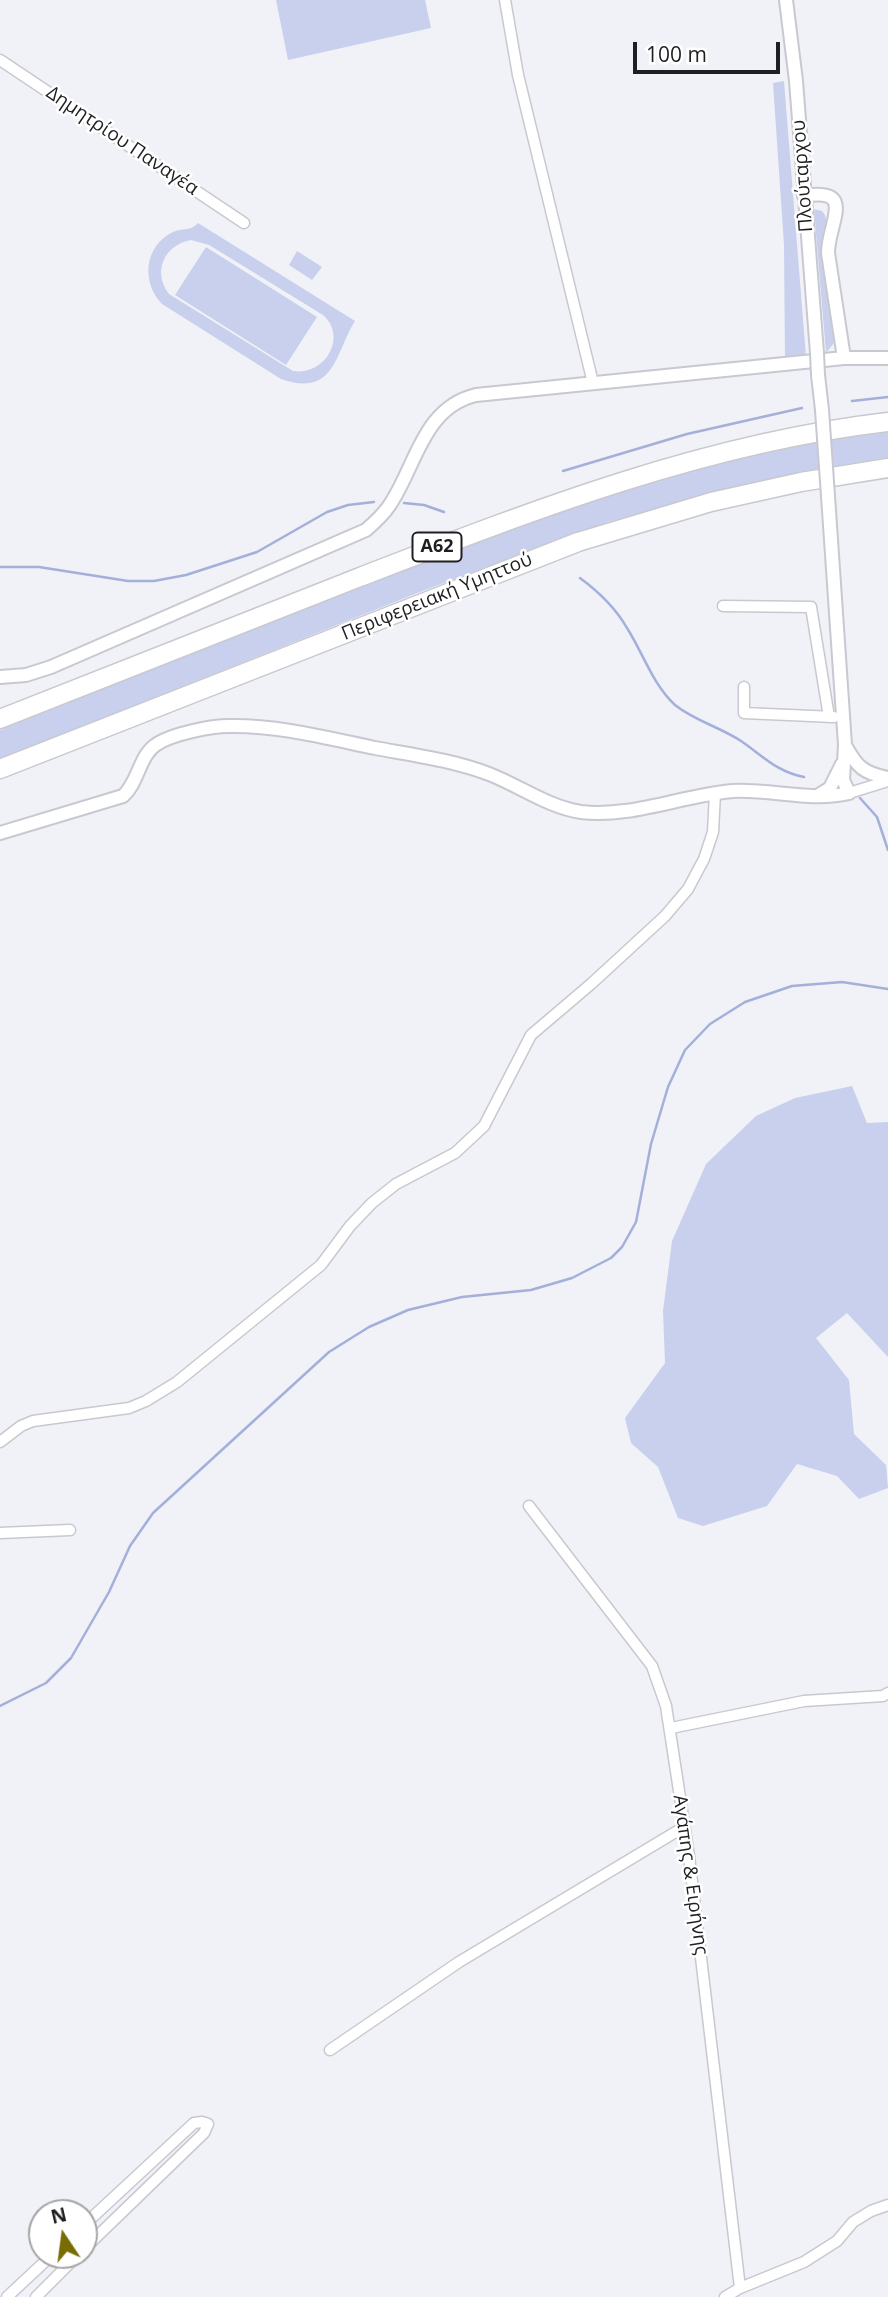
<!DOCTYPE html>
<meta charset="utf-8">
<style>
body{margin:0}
#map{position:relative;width:888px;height:2297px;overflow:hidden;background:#f0f2f8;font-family:"Open Sans",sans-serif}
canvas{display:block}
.north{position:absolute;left:28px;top:2199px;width:70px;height:70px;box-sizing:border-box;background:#fff;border:2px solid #a5a5a6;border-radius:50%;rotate:347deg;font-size:19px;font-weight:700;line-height:28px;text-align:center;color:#1e1f21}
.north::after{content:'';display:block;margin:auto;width:24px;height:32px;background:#796c05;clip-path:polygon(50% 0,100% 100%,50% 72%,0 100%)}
.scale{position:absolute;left:633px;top:42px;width:147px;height:32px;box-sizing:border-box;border:4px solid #1e1f21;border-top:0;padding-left:9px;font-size:21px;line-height:24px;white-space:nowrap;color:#1e1f21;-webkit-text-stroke:5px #fff;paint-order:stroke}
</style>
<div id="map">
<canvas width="888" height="2297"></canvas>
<div class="north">N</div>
<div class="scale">100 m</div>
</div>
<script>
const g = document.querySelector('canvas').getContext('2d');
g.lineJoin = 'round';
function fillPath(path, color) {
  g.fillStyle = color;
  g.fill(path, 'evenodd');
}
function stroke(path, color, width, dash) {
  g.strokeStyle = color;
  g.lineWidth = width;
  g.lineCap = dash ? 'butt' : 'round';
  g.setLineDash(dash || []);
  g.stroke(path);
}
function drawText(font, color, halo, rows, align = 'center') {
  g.font = font + ' "Open Sans",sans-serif';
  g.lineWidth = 5;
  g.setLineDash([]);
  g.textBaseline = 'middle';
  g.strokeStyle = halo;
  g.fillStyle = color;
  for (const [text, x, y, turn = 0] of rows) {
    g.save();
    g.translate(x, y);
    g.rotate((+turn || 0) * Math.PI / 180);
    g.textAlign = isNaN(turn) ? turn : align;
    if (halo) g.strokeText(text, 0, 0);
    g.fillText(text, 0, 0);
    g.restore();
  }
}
const green = new Path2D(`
 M276,0h149l6,28 -143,32z
 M784,81l22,276 -21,3 -1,-115 -11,-162z
 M814,209l8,2c9,10 1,19 0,31 -1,30 7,62 13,92l-1,9 -8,10z
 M198,223l157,98c-20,32 -20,77 -74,58l-119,-75c-21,-22 -18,-58 11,-72 9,-4 19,-1 25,-9zM191,240l18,5 114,70c25,22 2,61 -30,56l-124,-77c-17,-22 -5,-49 22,-54z
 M206,247l111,70 -31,48 -111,-70z
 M297,251l25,16 -10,13 -23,-15z
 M888,430v28l-90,15 -63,14 -127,35 -183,68 -425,169v-29l537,-214 126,-41 128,-30z
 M852,1086l15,37 21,-1v235l-41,-44 -31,25 33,42 5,54 32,31 2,23 -29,11 -22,-23 -40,-12 -30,42 -64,20 -25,-8 -20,-51 -27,-24 -6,-25 40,-55 -2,-52 9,-70 34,-77 50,-48 39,-18z`);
const stream = new Path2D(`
 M852,401l36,-4
 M563,471l124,-37 115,-26
 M404,503l20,2 20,7
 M0,567h39l89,14h26l32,-6 71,-23 70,-40 21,-7 26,-3
 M580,578c19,14 35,29 47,50 16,25 26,57 48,77 20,16 45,22 66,36 22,15 36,31 63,36
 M860,798l17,19 11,33
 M0,1706l46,-23 25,-25 38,-66 21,-46 23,-33 176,-161 40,-25 39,-17 54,-13 69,-7 41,-12 39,-20 11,-11 14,-25 15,-78 17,-57 17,-37 25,-26 35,-22 47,-16 50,-4 46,7`);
const minor = new Path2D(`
 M505,0l13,75 75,308
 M0,60l244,163
 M723,606l88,1 18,110
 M744,687v26l90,4
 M849,793l39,-12
 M0,1442l21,-16 12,-5 96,-13 17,-7 31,-19 144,-117 29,-39 22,-23 24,-19 59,-31 29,-27 47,-91 60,-51 74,-68 23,-27 16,-30 9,-27 2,-39
 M529,1506l123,160 14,40 23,150 51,432
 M0,1533l70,-3
 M671,1728l133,-27 79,-5 5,-3
 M330,2050l129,-88 225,-135
 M84,2225l110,-102 8,-1 6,2 -4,9 -120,116
 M7,2297l45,-42
 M36,2297l42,-42
 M725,2297l15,-9 64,-26 33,-21 16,-19 18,-11 17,-6`);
const tertiary = new Path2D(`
 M786,0l10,81 21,272
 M804,196c53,-9 24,27 24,57l16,105
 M818,375l4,35
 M828,496l17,249 -2,35 6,13
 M0,677l26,-2 25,-8 315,-137c8,-7 17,-15 23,-24 27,-39 33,-98 87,-111l368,-37h44
 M845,745c12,22 18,28 43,33
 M817,796l13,-8 12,-24
 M0,833l123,-37c16,-14 16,-41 34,-52 15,-10 54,-18 72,-18 49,-1 98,12 146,22 38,7 77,12 114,26 31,12 59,33 92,38 51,6 102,-17 152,-21 39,-2 78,11 116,2`);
const motorway = new Path2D(`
 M0,719c120,-48 240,-94 360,-142 171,-66 345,-134 528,-155
 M0,769l578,-227 133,-40 90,-20 87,-14`);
const tertiaryBridge = new Path2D(`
 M817,353l1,22
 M822,410l6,86`);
const shields = [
 [437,547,49]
];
const shieldNames = [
 ["Α62",437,547]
];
const streetNames = [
 ["Δημητρίου Παναγέα",122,141,34],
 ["Πλούταρχου",803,176,-94],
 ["Περιφερειακή Υμηττού",437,597,-22],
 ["Αγάπης & Ειρήνης",690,1875,82]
];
fillPath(green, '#c8d0ed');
stroke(stream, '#a4afda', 2.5);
stroke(minor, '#c8c9d0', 13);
stroke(tertiary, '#c8c9d0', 16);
stroke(motorway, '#c8c9d0', 21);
stroke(minor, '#fff', 10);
stroke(tertiary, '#fff', 12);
stroke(motorway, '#fff', 18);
stroke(tertiaryBridge, '#c8c9d0', 16, []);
stroke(tertiaryBridge, '#fff', 12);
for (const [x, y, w] of shields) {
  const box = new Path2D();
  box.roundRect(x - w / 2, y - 14.5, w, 29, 5);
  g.fillStyle = '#fff';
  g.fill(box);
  stroke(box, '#1e1f21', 2);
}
drawText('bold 18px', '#1e1f21', null, shieldNames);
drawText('19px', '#1e1f21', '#fff', streetNames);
</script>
